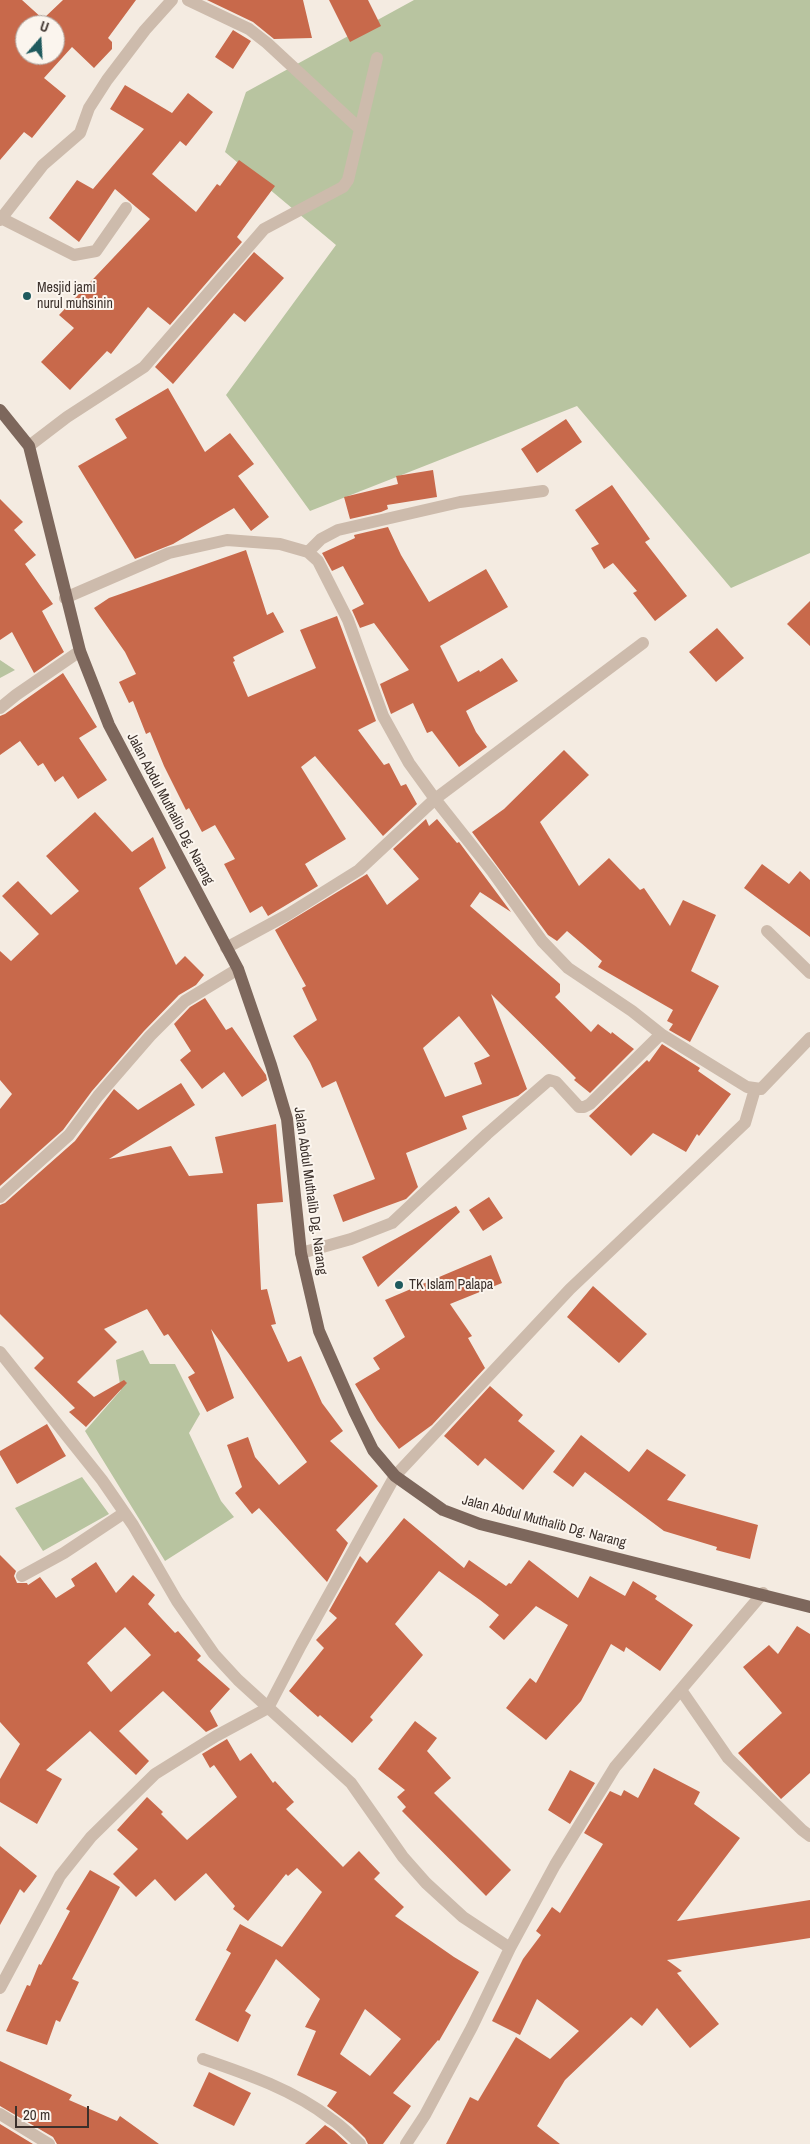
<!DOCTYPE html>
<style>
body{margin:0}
#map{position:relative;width:810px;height:2144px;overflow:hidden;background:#f4ebe1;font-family:"Archivo Narrow",sans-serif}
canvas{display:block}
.north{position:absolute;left:15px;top:15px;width:50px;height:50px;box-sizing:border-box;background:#fbf5ee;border:1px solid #aea6a0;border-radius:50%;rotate:19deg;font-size:14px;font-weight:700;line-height:20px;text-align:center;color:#3b302b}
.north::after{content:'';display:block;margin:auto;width:18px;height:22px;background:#1f5a5e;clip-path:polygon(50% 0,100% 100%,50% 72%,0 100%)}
.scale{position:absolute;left:15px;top:2106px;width:74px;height:22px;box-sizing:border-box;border:2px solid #3b302b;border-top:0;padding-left:6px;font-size:15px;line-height:18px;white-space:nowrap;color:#3b302b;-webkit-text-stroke:4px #fbf5ee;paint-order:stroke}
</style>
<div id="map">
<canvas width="810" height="2144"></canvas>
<div class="north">U</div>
<div class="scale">20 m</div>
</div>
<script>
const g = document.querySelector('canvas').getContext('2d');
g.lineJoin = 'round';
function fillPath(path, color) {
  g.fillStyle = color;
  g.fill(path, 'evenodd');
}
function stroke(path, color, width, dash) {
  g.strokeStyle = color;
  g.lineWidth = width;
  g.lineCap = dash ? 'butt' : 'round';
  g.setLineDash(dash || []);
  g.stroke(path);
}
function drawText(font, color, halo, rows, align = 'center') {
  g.font = font + ' "Archivo Narrow",sans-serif';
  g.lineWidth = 4;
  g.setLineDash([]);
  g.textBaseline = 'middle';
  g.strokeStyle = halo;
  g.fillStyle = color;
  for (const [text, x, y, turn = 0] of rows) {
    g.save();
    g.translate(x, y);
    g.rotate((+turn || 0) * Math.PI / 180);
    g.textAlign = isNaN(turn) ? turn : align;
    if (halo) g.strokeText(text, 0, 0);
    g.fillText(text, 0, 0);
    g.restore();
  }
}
const green = new Path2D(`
 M414,0h396v553l-79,35 -154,-182 -267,105 -84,-116 110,-150 -111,-93 21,-60z
 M0,660l15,10 -15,8z
 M143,1350l7,14h25l25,50 -11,19 32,68 13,16 -69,44 -80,-130 36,-41 -5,-30z
 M82,1477l27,37 -66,37 -28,-43z`);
const building = new Path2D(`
 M0,0h22l21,19 20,-19h73l-28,38 4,4v7l-18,19 -22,-21 -28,31 22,18 -34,42 -8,-6 -24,28zM25,25h30v30h-30z
 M207,0h96l9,38 -38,1 -21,-17z
 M329,0h39l13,26 -31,16z
 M233,30l18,11 -18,28 -18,-12z
 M125,85l47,28 16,-20 25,19 -27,34 -6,-5 -28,33 44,38 21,-28 3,2 19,-26 36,26 -38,51 5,5 -72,83 -22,-18 -37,47 -4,-3 -37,39 -29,-28 33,-34 -15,-13 91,-96 -35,-30 -36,53 -30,-24 28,-38 16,9 51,-60 -34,-20z
 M254,252l30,26 -39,44 -11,-9 -61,71 -18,-17z
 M168,388l37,64 25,-19 24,31 -16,12 31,41 -18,14 -17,-23 -61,36 -38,15 -57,-93 49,-28 -12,-19z
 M566,419l16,23 -45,31 -16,-24z
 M433,470l4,27 -50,8 1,4 -7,3 -31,7 -6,-22 54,-13 -2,-8z
 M612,485l38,54 -5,3 42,54 -32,25 -22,-28 4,-2 -24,-28 -9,6 -13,-21 8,-4 -24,-34z
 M0,499l23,23 -9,8 22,25 -11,9 28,40 -11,7 22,41 -30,21 -22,-41 -12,8z
 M388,527l13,28 28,47 57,-33 22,38 -68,39 18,36 21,-12 1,2 22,-14 16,23 -52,30 10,21 11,15 -28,20 -27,-36 -5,2 -14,-30 -22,11 -11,-30 29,-14 -35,-47 -14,5 -8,-18 12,-6 -21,-38 -11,5 -10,-18 33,-15 -1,-3z
 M246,550l21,65 6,-3 11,20 -51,25 2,4 -2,1 15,35 68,-29 -16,-38 37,-14 39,105 -18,9 26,35 5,-2 12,23 5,-2 11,20 -34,32 -68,-80 -14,11 45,72 -41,25 13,22 -50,30 -6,-10 -12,7 -26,-49 11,-5 -20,-34 -13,7 -13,-24 -3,2 -22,-44 -14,-34 -4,2 -13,-33 -4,2 -10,-21 17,-8 -11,-22 -31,-44 15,-10z
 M810,601v45l-23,-22z
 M717,628l27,30 -28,24 -27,-30z
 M63,673l34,54 -18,11 28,42 -29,19 -15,-23 -8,6 -12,-19 -5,3 -18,-25 -20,14v-39l5,-2z
 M564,750l25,25 -49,47 39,64 30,-28 31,32 4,-2 26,38 13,-26 33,15 -25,56 28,15 -29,56 -21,-12 4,-6 -6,-3 6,-11 -75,-43 4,-6 -35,-30 -10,10 -9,-6 -76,-103 32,-23z
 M95,812l37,40 21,-15 13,31 -27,20 37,77 9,-9 19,19 -8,10 -17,10 -35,36 -52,60 -29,39 -63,56v-77l12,-15 -12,-14v-129l11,10 28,-27 -37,-38 16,-15 33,34 28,-24 -33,-35z
 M426,819l3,7 8,-7 20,24 2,-1 52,70 -31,-20 -10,14 90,78v8l-5,5 36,35 7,-8 13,10 1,-2 22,17 -44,44 -16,-13 2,-2 -85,-84 36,95 -9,7 -56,20 5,13 -61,24 12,34 -12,12 -63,23 -10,-27 42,-16 -39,-98 -14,7 -12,-26 -17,-26 24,-16 -15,-32 4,-2 -31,-56 92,-56 20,31 32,-26 -26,-30zM459,1016l31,40 -16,7 8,21 -37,13 -22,-49z
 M762,864l27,20 11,-13 10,9v57l-66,-49z
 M205,998l21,32 6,-3 34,48 1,5 -25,17 -18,-25 -22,17 -22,-29 11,-9 -17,-27 16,-17z
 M662,1044l38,24 -2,3 33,23 -32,42 -2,-2 -11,18 -33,-19 -22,23 -42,-40 58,-56 2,2z
 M181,1083l14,22 -86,54 62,-13 18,30 34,-3 -8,-36 61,-13 7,78 -26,2 4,86 6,-1 9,35 -5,1 17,37 13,-6 21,47 21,28 -13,10 48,45 -42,44 12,13 -21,39 -68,-74 -7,6 -17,-21 7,-6 -15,-42 21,-8 7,20 24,28 28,-23 -96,-133 23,69 -27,14 -19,-35 7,-4 -27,-39 -4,2 -17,-27 -43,20 13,13 -40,40 17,15 30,-17 3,3 -41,44 -17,-15 6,-4 -41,-40 10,-10 -44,-44v-109l5,-2 70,-62 39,-52 24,21z
 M489,1197l14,21 -20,13 -14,-21z
 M456,1206l4,6 -82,75 -16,-30z
 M491,1255l11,28 -52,21 22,32 -4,2 17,30 -53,57 -33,24 -22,-29 -22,-36 25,-15 -7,-11 32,-21 -20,-37z
 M593,1286l54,48 -28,29 -52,-46z
 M490,1386l33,29 -5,6 37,30 -32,39 -38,-32 -7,8 -34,-30z
 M47,1424l19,32 -49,28 -17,-29v-4z
 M581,1435l48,37 18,-23 39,26 -19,25 91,25 -8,34 -34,-9 1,-3 -53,-16 -79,-59 -12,15 -20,-15z
 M404,1518l60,50 5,-8 37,26 3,-3 2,1 18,-24 49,38 12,-22 35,20 8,-15 24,15 -2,3 38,26 -33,46 -34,-24 -2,5 -13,-8 -30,57 -35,39 -40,-32 24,-30 6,5 32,-58 -32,-19 -32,34 -15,-13 10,-12 -19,-15 -41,-29 -44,53 28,31 -53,62 3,3 -21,23 -32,-28 -2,2 -29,-26 35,-43 -8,-8 21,-22 -8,-7 31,-55 7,7z
 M0,1555l16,16 -2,5 3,7h10l1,2 12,-8 16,21 19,-12 -4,-7 25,-17 20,31 17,-18 22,20 -7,9 27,29 3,-2 23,25 -4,4 33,29 -20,22 8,15 -12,6 -43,-41 -44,40 30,30 -13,14 -46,-44 -44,39 16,9 -25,45 -37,-22v-23l20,-35 -20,-22zM125,1627l26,28 -40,37 -24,-29z
 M797,1626l13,8v139l-29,26 -43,-46 44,-40 -39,-46 26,-22 9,9z
 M415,1721l22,17 -10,13 24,27 -17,15 77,77 -25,26 -84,-85 4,-4 -9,-10 8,-7 -27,-21z
 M227,1739l13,22 11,-8 22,30 2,-2 19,21 -8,7 57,58 16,-16 21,22 -6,6 30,28 -9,9 59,41 25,15 -40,69 -1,-1 -45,53 18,13 -28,38h-15l-3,-6 -13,-13 -25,-19 10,-14 -40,-17 19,-44 -11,-4 15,-28 -44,-40 -31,52 6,4 -13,27 -43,-22 36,-67 -5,-3 14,-26 42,23 40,-55 -25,-24 -9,8 -2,-2 -38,47 -15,-12 2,-3 -29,-33 -31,28 -20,-22 -19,18 -23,-23 25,-25 -21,-19 30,-33 16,15 -2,2 26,26 50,-43 -23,-32 -4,3 -8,-14zM365,2009l36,30 -31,37 -30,-22z
 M654,1768l46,24 -6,12 46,34 -63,83 133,-21v38l-143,22 15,11 -5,2 42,51 -29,24 -33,-40 -15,18 -11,-9 -66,63 -28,46 23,18h-114l24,-47 8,4 38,-64 34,22 29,-28 -42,-32 -17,36 -28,-14 31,-62 18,-24 -5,-4 16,-24 8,6 43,-69 -19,-11 26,-42 11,5 3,-6 14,8z
 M570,1770l25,13 -25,41 -22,-14z
 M0,1846l37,30 -13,17 -4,-4 -20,36z
 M90,1870l30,17 -48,92 7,3 -19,40 -4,-2 -9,25 -41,-14 21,-46 3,1 9,-22 2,1 29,-54 -4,-2z
 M0,2061l72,34 -3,5 48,21 3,-5 39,28h-102l-4,-7 -53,-31z
 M209,2072l42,21 -17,33 -41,-20z
 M0,2124l33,20h-33z
 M325,2125l9,6 14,13h-43z`);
const minor = new Path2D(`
 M188,0l61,29 18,14 93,86
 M1,218l73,37 22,-4 30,-43
 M0,220l43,-55 37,-32 9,-25 18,-28 38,-50 27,-30
 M29,446l38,-29 77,-50 120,-138 79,-42 5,-7 29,-122
 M308,552l13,-13 17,-9 122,-28 83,-11
 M65,598l104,-45 58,-13 53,4 28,8 10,9 30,59 35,96 26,47 26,36 -76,71 -72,45 -61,33
 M0,708l16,-13 64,-44
 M767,931l43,42
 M661,1034l86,53 14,2 49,-51
 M0,1197l69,-62 29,-39 52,-60 35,-35 53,-32
 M301,1253l50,-14 41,-16 95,-89 62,-54 7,2 23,25h5l6,-3 71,-70 -29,-23 -64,-43 -26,-27 -50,-70 -57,-72 208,-156
 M0,1352l102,128 31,45 44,76 37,53 24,26 113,103 52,74 23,26 37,34 47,31
 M22,1576l42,-23 60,-40
 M681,1690l47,68 74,72 8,6
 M0,1988l60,-112 31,-39 64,-63 61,-38 52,-28 33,-63 94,-169 175,-187 175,-166 10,-34
 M203,2059c44,15 91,31 128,60 11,7 20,17 29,25
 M0,2114l49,30
 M406,2144l19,-29 47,-88 38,-79 45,-83 60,-98 148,-174`);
const major = new Path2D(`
 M0,410l29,36 51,205 29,74 129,244 33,96 16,54 14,134 18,78 36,82 18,37 22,26 48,34 37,14 330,83`);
const markers = [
 [27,296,5,"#1f5a5e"],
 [399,1285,5,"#1f5a5e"]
];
const poiNames = [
 ["Mesjid jami",37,288],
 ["nurul muhsinin",37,304],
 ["TK Islam Palapa",409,1285]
];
const streetNames = [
 ["Jalan Abdul Muthalib Dg. Narang",170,809,62],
 ["Jalan Abdul Muthalib Dg. Narang",310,1191,82],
 ["Jalan Abdul Muthalib Dg. Narang",544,1522,15]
];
fillPath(green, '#b8c4a0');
fillPath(building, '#c8694b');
stroke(minor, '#cdbbac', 12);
stroke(major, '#7d675c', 12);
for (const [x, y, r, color] of markers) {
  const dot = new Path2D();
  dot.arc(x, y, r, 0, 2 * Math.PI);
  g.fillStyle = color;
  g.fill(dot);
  stroke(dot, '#fbf5ee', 2);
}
drawText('14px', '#3b302b', '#fbf5ee', poiNames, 'left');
drawText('14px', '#3b302b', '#fbf5ee', streetNames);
</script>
